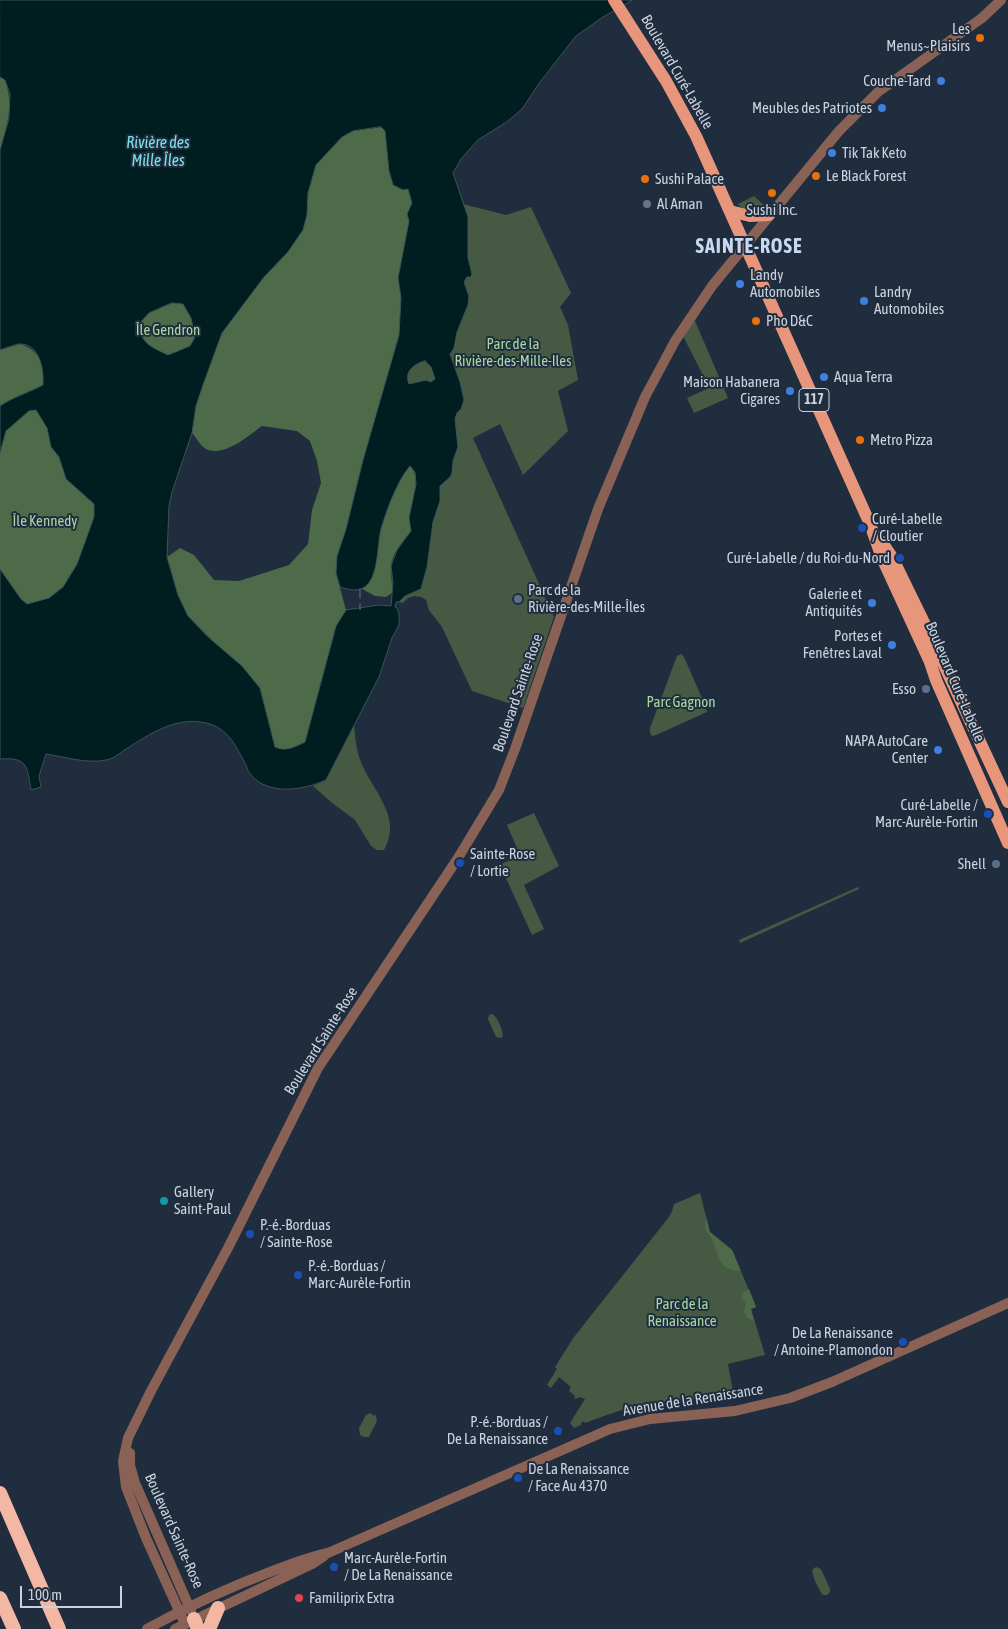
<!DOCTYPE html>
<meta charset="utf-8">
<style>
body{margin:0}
#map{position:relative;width:1008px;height:1629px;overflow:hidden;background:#202d3e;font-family:"Asap Condensed",sans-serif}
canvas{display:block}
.scale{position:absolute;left:20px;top:1586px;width:102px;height:22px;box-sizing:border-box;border:2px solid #cad2dd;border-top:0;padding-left:6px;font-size:15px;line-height:18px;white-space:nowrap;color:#cad2dd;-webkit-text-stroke:4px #202d3e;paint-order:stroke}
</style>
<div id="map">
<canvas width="1008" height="1629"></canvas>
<div class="scale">100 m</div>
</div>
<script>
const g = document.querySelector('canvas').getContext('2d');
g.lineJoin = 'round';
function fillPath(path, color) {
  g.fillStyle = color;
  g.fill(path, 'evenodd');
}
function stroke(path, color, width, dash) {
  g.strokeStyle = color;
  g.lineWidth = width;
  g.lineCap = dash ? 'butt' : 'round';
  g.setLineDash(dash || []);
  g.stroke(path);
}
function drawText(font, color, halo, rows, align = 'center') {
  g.font = font + ' "Asap Condensed",sans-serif';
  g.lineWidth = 4;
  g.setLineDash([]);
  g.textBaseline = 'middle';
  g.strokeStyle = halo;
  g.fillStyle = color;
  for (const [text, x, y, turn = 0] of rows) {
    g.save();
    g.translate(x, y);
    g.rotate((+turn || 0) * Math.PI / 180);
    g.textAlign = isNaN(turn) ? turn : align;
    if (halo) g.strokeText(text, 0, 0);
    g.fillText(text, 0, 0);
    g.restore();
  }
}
const green = new Path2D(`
 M754,196l12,11c-9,5 -21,6 -28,-3z
 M463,204l43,11 25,-8 40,86 -11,14 8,18 10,55 -20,11 10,40 -45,44 -23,-51 -27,14 81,179 -31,91 -51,-17 -30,-64 -13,-17 -3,-10 -5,-3 -7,-1 -6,2 -5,5 -4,-1 6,-6 16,-7 6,-22 6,-45 7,-21v-15l10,-9 3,-8v-8l5,-14 -3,-28 2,-6 4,-4 3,-9 -4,-18 -10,-28 4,-6 3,-16 11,-27 -2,-16 -2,-7 7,-13 -3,-11v-41z
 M693,321h2l33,77 -34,15 -7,-15 20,-9 2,-2 -26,-51z
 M424,361l7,6 4,12 -4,3c-10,-1 -13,1 -22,2 -5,-12 4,-20 15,-23z
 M681,654l3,3 21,48 2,7 -51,23 -4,1 -2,-3v-5l27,-72z
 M354,724c1,12 2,26 7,38 12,30 42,55 23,88h-7l-6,-4 -16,-26 -24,-18 -18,-16 13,-6z
 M534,813l25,53 -35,19 20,44 -12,6 -32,-70 20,-10 -13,-30z
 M858,887l1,2 -119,54 -1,-3z
 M492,1014c6,3 10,15 11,22l-2,2 -5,-1 -8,-18 1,-4z
 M700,1193l10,39 22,18 24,57 -5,2 14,46 -37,9 6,32c-33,5 -68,3 -101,11 -16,4 -32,10 -48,16l-1,-2 -3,2v2l-7,3 -4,-5 15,-24 -6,-2 -3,2 -2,-1 1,-2 -6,-5 2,-4 -12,-10 -8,11 -4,-3 10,-16 -2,-2 19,-30 95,-120 3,-6 2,-7z
 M370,1413l4,3 1,-2 2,7 -8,16h-5l-4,-2 -1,-7 7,-13z
 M816,1567l5,2 9,20v3l-3,3h-4c-5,-6 -10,-18 -11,-25z`);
const forest = new Path2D(`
 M0,77l5,3c9,26 2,45 -5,70z
 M381,127l4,4 4,40 19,18 4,14 -5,11 2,7 -11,57 3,20 -2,37 -36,125 -17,69 -9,27 -1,17 10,37 -10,16 -31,116c-10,5 -19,10 -30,5l-15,-59 -72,-72 -10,-21 -11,-38 13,-9 14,7 20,25 25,1 50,-16 19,-21 4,-34 9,-27 -4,-22 -7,-20 -13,-10 -35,-5c-14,10 -43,36 -60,20 -4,-4 -6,-9 -10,-13l4,-27 7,-22 19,-51 42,-56 24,-25 19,-37 1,-22 8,-28 26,-28 11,-6z
 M172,303l11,1 8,14 4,19 -5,9 -22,9c-17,-8 -24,-10 -31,-29l12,-13z
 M21,344c19,7 24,20 22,41 -15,7 -30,12 -43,21v-56z
 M29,410h7l11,18 4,19 8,10 7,22 28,24v14l-17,47 -14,23 -14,11 -22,6 -6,-5 -21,-30v-116l6,-22z
 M410,465c12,15 2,33 0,50 -1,6 0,11 1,16 -8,10 -18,21 -20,34 -1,9 2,19 1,28l-6,4 -11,-1 -13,-7c18,-14 13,-39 19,-59 5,-19 17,-50 29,-65z
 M706,1217l4,15 22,18 9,21c-22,-1 -21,-12 -28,-29 -1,-5 -6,-9 -8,-14z
 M749,1289l7,18 -5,2 3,12 -7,-3 -3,-6 2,-10 -4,-3v-6z`);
const water = new Path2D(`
 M0,0h632l-29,17 -27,19 -36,46 -18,27 -14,12 -30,19 -17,19 -8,14 15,44v41l4,16 -1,3h-4l-3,5 5,14 -1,9 -11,27 -3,16 -4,6 10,28 4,18 -3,9 -4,4 -2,6 3,28 -5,14 -1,12 -2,4 -10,9v15l-7,21 -6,45 -6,22 -16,7 -6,6h-3l-1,5 2,1 2,6v11l-7,13 -13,39 -53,103c-22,10 -57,16 -75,-5 -2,-2 -4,-6 -5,-10 -10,-18 -17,-37 -40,-42 -30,-7 -56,11 -80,26 -6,4 -13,10 -20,11 -19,4 -41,-3 -60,-6l-7,22 2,11 -10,3c-4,-24 -3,-33 -31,-31v-190l21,30 6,5 22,-6 14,-11 14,-23 17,-47v-13l-28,-25 -7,-22 -8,-10 -4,-19 -11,-18 -7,1 -23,20 -6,22v-47c13,-9 28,-13 43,-21 1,-15 -3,-42 -24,-41 -6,1 -13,4 -19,6v-200l9,-32 1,-24 -5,-14 -5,-3zM381,127l4,4 4,40 4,14 10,5 5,-1 4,14 -5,11 2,7 -11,57 3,20 -2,37 -36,125 -17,69 -9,27 -1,17 4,14c7,2 16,5 23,1 16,-8 14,-44 18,-59 6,-20 16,-48 29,-63l5,6 1,12 -7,34 2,13 -14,19 -6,16 2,17 -2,23 -12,-1 -33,5 -10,16 -31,116c-10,5 -19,10 -30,5l-15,-59 -18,-22 -35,-30 -19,-20 -10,-21 -11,-38 2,-51 3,-14 20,-59 4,-27 7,-21 19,-52 42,-56 24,-25 15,-22 4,-15 1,-22 8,-28 26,-28 11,-6zM172,303l11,1 8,14 4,19 -5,9 -22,9c-17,-8 -24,-10 -31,-29l12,-13zM425,361l6,6 4,12 -4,3 -5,-2 -17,4c-5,-12 4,-20 16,-23z`);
const stream = new Path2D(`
 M360,589v9
 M360,604v5`);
const minor = new Path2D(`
 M130,1453v12l5,18 56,128
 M185,1624l-39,-86 -20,-51 -3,-26 5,-23 23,-47 77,-143 90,-180 140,-210 41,-68 16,-41 83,-240 47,-112 30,-56 37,-55 127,-155 39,-39 104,-74 19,-18
 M147,1629c40,-22 80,-41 123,-57 19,-7 38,-15 58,-19l282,-124 40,-10 85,-8 55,-13 42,-16 176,-79
 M175,1629l137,-65 12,-8`);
const major = new Path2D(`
 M614,0l52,81 30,55 174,388 12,34 48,104 6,18 72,163
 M730,211l20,5 19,-1
 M882,542l10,15 38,78 78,167`);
const highway = new Path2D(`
 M0,1493l59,136
 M0,1598l14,31
 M194,1619l4,10
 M209,1629l9,-21`);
const markers = [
 [980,38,5,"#e8710a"],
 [941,81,5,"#3f7fe0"],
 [882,108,5,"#3f7fe0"],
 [832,153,5,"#3f7fe0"],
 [816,176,5,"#e8710a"],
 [645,179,5,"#e8710a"],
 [772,193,5,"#e8710a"],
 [647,204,5,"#6b7280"],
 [740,284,5,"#3f7fe0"],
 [864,301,5,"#3f7fe0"],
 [756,321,5,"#e8710a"],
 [824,377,5,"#3f7fe0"],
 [790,391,5,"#3f7fe0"],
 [860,440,5,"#e8710a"],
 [862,528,5,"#1a4fb4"],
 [900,558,5,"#1a4fb4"],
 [518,599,5,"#5c6f8a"],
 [872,603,5,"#3f7fe0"],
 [892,645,5,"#3f7fe0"],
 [926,689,5,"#5c6f8a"],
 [938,750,5,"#3f7fe0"],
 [988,814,5,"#1a4fb4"],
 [460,863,5,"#1a4fb4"],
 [996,864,5,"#5c6f8a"],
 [164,1201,5,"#0f9aa8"],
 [250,1234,5,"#1a4fb4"],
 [298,1275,5,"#1a4fb4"],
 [903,1342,5,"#1a4fb4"],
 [558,1431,5,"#1a4fb4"],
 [518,1478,5,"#1a4fb4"],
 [334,1567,5,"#1a4fb4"],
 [299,1598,5,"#e0444e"]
];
const shields = [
 [814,400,30]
];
const shieldNames = [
 ["117",814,400]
];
const poiNames = [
 ["Les",970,29,"right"],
 ["Menus~Plaisirs",970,46,"right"],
 ["Couche-Tard",931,81,"right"],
 ["Meubles des Patriotes",872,108,"right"],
 ["Tik Tak Keto",842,153],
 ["Le Black Forest",826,176],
 ["Sushi Palace",655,179],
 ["Al Aman",657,204],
 ["Sushi Inc.",772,210,"center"],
 ["Landy",750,275],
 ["Automobiles",750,292],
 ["Landry",874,292],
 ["Automobiles",874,309],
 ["Pho D&C",766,321],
 ["Aqua Terra",834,377],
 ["Maison Habanera",780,382,"right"],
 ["Cigares",780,399,"right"],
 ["Metro Pizza",870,440],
 ["Curé-Labelle",872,519],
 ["/ Cloutier",872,536],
 ["Curé-Labelle / du Roi-du-Nord",890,558,"right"],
 ["Parc de la",528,590],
 ["Rivière-des-Mille-Îles",528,607],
 ["Galerie et",862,594,"right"],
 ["Antiquités",862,611,"right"],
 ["Portes et",882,636,"right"],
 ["Fenêtres Laval",882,653,"right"],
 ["Esso",916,689,"right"],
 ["NAPA AutoCare",928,741,"right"],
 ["Center",928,758,"right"],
 ["Curé-Labelle /",978,805,"right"],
 ["Marc-Aurèle-Fortin",978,822,"right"],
 ["Sainte-Rose",470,854],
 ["/ Lortie",470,871],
 ["Shell",986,864,"right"],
 ["Gallery",174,1192],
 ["Saint-Paul",174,1209],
 ["P.-é.-Borduas",260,1225],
 ["/ Sainte-Rose",260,1242],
 ["P.-é.-Borduas /",308,1266],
 ["Marc-Aurèle-Fortin",308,1283],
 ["De La Renaissance",893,1333,"right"],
 ["/ Antoine-Plamondon",893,1350,"right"],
 ["P.-é.-Borduas /",548,1422,"right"],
 ["De La Renaissance",548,1439,"right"],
 ["De La Renaissance",528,1469],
 ["/ Face Au 4370",528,1486],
 ["Marc-Aurèle-Fortin",344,1558],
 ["/ De La Renaissance",344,1575],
 ["Familiprix Extra",309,1598]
];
const streetNames = [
 ["Boulevard Curé-Labelle",677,72,60],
 ["Boulevard Curé-Labelle",955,682,67],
 ["Boulevard Sainte-Rose",518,693,-71],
 ["Boulevard Sainte-Rose",321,1041,-58],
 ["Avenue de la Renaissance",693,1400,-9],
 ["Boulevard Sainte-Rose",174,1531,66]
];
const parkNames = [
 ["Île Gendron",168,330],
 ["Parc de la",513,344],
 ["Rivière-des-Mille-Iles",513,361],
 ["Île Kennedy",45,521],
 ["Parc Gagnon",681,702],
 ["Parc de la",682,1304],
 ["Renaissance",682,1321]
];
const waterNames = [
 ["Rivière des",158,143],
 ["Mille Îles",158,161]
];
const districtNames = [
 ["SAINTE-ROSE",749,247]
];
fillPath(green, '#465a43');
fillPath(forest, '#4d6b48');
fillPath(water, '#001d20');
stroke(water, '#3d5359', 1);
stroke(stream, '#3d5359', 2);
stroke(minor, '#8a6255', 10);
stroke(major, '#e8967b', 12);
stroke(highway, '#f3b7a4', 14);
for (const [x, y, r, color] of markers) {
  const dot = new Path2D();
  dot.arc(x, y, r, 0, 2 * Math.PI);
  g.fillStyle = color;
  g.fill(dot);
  stroke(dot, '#202d3e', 2);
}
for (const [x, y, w] of shields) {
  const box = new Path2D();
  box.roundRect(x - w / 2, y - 11.5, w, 23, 4);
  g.fillStyle = '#202d3e';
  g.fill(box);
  stroke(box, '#cad2dd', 1);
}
drawText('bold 14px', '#cad2dd', null, shieldNames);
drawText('15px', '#cad2dd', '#202d3e', poiNames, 'left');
drawText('15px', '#cad2dd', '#202d3e', streetNames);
drawText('15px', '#a7d99f', '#202d3e', parkNames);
drawText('italic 16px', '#7ce2e9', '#202d3e', waterNames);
g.letterSpacing = '1px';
drawText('bold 20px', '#c7d8ef', '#202d3e', districtNames);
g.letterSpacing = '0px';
</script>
